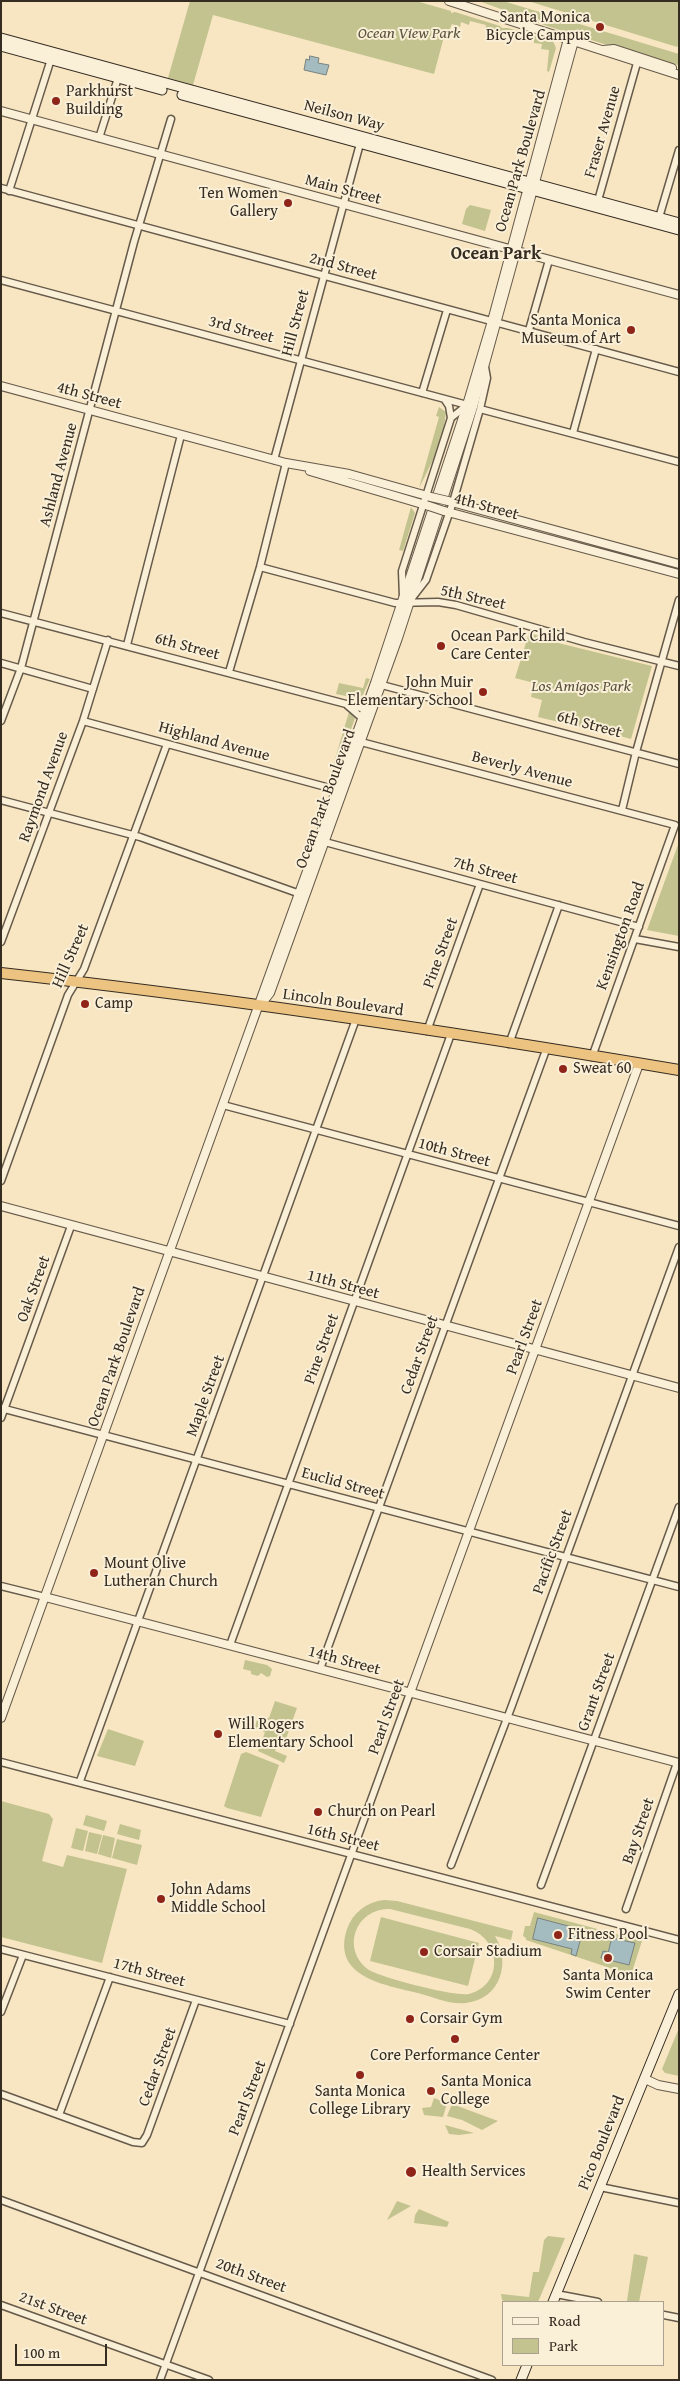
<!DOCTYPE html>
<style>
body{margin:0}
#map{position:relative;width:680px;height:2381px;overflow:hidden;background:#f8e6c2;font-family:"Gentium Book Plus",serif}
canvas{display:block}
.frame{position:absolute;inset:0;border:2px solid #352c22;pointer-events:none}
.legend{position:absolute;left:502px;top:2301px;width:162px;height:65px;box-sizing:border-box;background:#faefd7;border:1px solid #aba18f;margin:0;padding:6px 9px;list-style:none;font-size:15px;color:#352c22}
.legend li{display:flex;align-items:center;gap:10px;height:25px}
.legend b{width:25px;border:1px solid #aba18f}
.scale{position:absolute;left:15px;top:2344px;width:92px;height:22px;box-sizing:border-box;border:2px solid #352c22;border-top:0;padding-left:6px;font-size:15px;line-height:18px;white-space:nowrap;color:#352c22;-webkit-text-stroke:4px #faefd7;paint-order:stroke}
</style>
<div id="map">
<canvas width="680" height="2381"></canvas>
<div class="frame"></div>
<ul class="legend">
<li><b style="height:6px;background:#faefd7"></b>Road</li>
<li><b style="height:14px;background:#c3c38f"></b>Park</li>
</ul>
<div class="scale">100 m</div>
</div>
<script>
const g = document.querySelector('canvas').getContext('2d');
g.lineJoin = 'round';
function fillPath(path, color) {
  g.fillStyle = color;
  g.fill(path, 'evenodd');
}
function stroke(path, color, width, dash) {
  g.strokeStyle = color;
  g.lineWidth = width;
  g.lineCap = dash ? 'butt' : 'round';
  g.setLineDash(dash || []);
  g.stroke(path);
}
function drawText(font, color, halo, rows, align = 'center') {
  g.font = font + ' "Gentium Book Plus",serif';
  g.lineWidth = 4;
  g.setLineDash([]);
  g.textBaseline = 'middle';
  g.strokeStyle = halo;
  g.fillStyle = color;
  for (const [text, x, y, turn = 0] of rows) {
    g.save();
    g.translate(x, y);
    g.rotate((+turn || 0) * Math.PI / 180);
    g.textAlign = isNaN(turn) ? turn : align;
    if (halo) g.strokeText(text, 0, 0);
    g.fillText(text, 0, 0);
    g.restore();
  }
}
const green = new Path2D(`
 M190,1h226l35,10v2l4,-1 45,14 2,2h6l45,13 3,7 -7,24 -2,-1 2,-21 -8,-1 1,-5 -8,-1v-4l-15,-4 -2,4 -8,-3 -1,4 -16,-5 1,-4 -8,-1 1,-5 -16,-4 -1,4 -8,-3 -1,5 -8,-3 -4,9h-3l-11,41 -221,-59 -20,70 -25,-7z
 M479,1h24l176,53v11l-15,-2 -117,-37z
 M528,1h151v43l-2,3z
 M470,205l21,5 -6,21 -23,-7 4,-15z
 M439,407l7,5 -2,15 -10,31 -15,30 20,-71 -3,-1z
 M411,507l4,6 -12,38 -4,-1z
 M529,633l17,5v2l106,26 -21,73 -33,-9 2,-7 -4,8 -58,-14 4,-17 -11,-3 3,-14 -19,-5z
 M366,678l4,1 -9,20 -25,-5 3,-11 24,5z
 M349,712l6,6 -21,60 -5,1z
 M679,842v94l-32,-6z
 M245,1660l22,5 5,4 -2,7 -3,1 -6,-4 -3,3 -7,-2v-3l-8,-2z
 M275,1701l22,7 -14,39 -6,-1 -2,5 12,5 -3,7 -26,-12 7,-19 -11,-4 3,-8 12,-2z
 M108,1729l36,12 -9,25 -38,-10z
 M246,1752l33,13 -18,52 -34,-9 -3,-2 17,-52z
 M1,1801l48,13 4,5 -11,42 21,6 4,-12 60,14 -25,94 -101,-26z
 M86,1815l21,6 -3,10 -21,-6z
 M120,1824l21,6 -2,10 -22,-6z
 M76,1828l12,3 -5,20 -12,-3z
 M89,1832l13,3 -5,19 -12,-3z
 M103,1835l12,3 -4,20 -13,-4z
 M117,1839l25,6 -5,20 -25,-7z
 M384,1900l13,1 116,30 -2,9 -16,-4c16,26 6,63 -29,67 -16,2 -33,-6 -48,-10 -33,-8 -87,-16 -71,-64 6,-17 20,-27 37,-29zM390,1909l80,20c31,11 34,56 -1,65 -14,3 -86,-16 -100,-24 -29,-21 -13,-62 21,-61z
 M534,1912l108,29 -11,34 -105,-35v-2l-3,-2 2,-10h5z
 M381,1917l98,26 -11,43 -98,-25z
 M679,2028v48l-14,-3 -3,-4z
 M434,2098l13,5 -4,14 -19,-2 -2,-7 9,-1z
 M452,2104l46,17 -16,9 -20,-10 -15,-4z
 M445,2125l29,8 -15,2 -10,-1z
 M397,2201l14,5 -24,14z
 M419,2209l30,13 -2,5 -33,-4 1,-8z
 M548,2236l17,2 -27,64h-32l-4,-2 -1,-6 28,3 4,-25h6l5,-32z
 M634,2254l14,3 -9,45 -12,-1z`);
const water = new Path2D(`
 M310,56l9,2 -1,5 11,2 -3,10 -22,-5 2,-11 3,1z
 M538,1918l45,12 -7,26 -5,-2 1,-5 -39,-10z
 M612,1938l23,5 -6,22 -28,-7 2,-7 5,1z`);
const minor = new Path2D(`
 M99,138l20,-63
 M1,188l678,184
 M9,191l43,-135
 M597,204l40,-141
 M658,221l21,-71
 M1,280l470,126
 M529,330l20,-70
 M422,393l25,-83
 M480,409l199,53
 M451,418l16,-13
 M573,433l23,-84
 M274,460l87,-320
 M260,567l135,36 43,-1 18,3 128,37 95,24
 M403,597l-1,-26 49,-153 -2,-12 -4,-6
 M412,598l14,-18 27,-78 27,-93 7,-31 -2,-11
 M1,613l364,96
 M127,645l54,-210
 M1,663l92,26
 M229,672l31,-105 26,-104
 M378,684l301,80
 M347,705l15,13
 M1,721l20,-53 113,-426 37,-123
 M83,721l254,69
 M361,742l314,83 -83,232
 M1,800l139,37 163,58
 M622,810l14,-58 43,-152
 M325,842l314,85
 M635,939l44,8
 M1,942l82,-221 25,-81
 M427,1031l53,-147
 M509,1044l50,-139
 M223,1105l456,121
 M1,1181l67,-186 16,-26 83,-225
 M1,1408l678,179
 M1,1418l70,-192
 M1,1586l44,11
 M230,1645l221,-611
 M320,1669l226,-619
 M1,1762l678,178
 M80,1781l276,-762
 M451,1865l60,-157 168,-461
 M541,1885l138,-378
 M626,1909l51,-146
 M1,1949l289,75
 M1,2012l22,-57
 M1,2094l132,48 9,1 5,-8 49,-135
 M59,2115l51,-138
 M600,2187l79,16
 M1,2200l491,180
 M556,2294l42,8
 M1,2305l208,75
 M664,2315l15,3
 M160,2380l250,-687`);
const tertiary = new Path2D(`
 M449,1l230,74
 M603,50l11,-1 58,19
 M1,111l678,184
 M1,386l285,77 63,11 82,23
 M310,471l119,35
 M448,501l231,63
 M444,511l235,63
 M262,1003l8,-10 128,-355 75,-231 101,-366
 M1,1206l678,182
 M45,1597l634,166
 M410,1693l229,-629
 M1,1718l374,-1035 92,-278 25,-84 76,-282
 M645,2079l13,6 21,4`);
const secondary = new Path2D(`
 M1,38l678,185
 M1,46l161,44
 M182,95l497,135
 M553,2302l126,-308
 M521,2380l6,-15`);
const trunk = new Path2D(`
 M1,973c227,25 453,59 678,97`);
const tertiaryBridge = new Path2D(`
 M431,497l17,4
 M429,506l15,5`);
const markers = [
 [600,27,5,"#8f2418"],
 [56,101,5,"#8f2418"],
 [288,203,5,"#8f2418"],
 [631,330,5,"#8f2418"],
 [441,646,5,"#8f2418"],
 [483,692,5,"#8f2418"],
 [85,1004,5,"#8f2418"],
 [563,1069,5,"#8f2418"],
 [94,1573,5,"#8f2418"],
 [218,1734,5,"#8f2418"],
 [318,1812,5,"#8f2418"],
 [161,1899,5,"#8f2418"],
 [558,1935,5,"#8f2418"],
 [424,1952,5,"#8f2418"],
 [608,1958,5,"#8f2418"],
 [410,2019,5,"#8f2418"],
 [455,2039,5,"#8f2418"],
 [360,2075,5,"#8f2418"],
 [431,2091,5,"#8f2418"],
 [411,2172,6,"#8f2418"]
];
const poiNames = [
 ["Santa Monica",590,18,"right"],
 ["Bicycle Campus",590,36,"right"],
 ["Parkhurst",66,92],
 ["Building",66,110],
 ["Ten Women",278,194,"right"],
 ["Gallery",278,212,"right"],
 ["Santa Monica",621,321,"right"],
 ["Museum of Art",621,339,"right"],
 ["Ocean Park Child",451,637],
 ["Care Center",451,655],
 ["John Muir",473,683,"right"],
 ["Elementary School",473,701,"right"],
 ["Camp",95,1004],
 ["Sweat 60",573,1069],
 ["Mount Olive",104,1564],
 ["Lutheran Church",104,1582],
 ["Will Rogers",228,1725],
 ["Elementary School",228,1743],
 ["Church on Pearl",328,1812],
 ["John Adams",171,1890],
 ["Middle School",171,1908],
 ["Fitness Pool",568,1935],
 ["Corsair Stadium",434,1952],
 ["Santa Monica",608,1976,"center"],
 ["Swim Center",608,1994,"center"],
 ["Corsair Gym",420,2019],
 ["Core Performance Center",455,2056,"center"],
 ["Santa Monica",441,2082],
 ["College",441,2100],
 ["Santa Monica",360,2092,"center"],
 ["College Library",360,2110,"center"],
 ["Health Services",422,2172]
];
const parkNames = [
 ["Ocean View Park",409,34],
 ["Los Amigos Park",581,687]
];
const streetNames = [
 ["Neilson Way",344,116,15],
 ["Fraser Avenue",603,132,-74],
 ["Ocean Park Boulevard",521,161,-74],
 ["Main Street",343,190,15],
 ["2nd Street",343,267,15],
 ["Hill Street",296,323,-75],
 ["3rd Street",241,330,15],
 ["4th Street",89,396,15],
 ["Ashland Avenue",59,475,-75],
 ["4th Street",486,507,15],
 ["5th Street",473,598,13],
 ["6th Street",187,647,15],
 ["6th Street",589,725,15],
 ["Highland Avenue",214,742,15],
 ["Beverly Avenue",522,770,15],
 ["Raymond Avenue",44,787,-70],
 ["Ocean Park Boulevard",326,799,-70],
 ["7th Street",485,871,15],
 ["Kensington Road",621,936,-70],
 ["Pine Street",441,953,-70],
 ["Hill Street",71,956,-66],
 ["Lincoln Boulevard",343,1003,8],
 ["10th Street",454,1153,15],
 ["11th Street",343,1285,15],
 ["Oak Street",34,1289,-70],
 ["Pearl Street",525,1337,-70],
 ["Pine Street",322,1349,-70],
 ["Cedar Street",420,1355,-70],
 ["Ocean Park Boulevard",117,1357,-71],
 ["Maple Street",206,1396,-70],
 ["Euclid Street",343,1484,15],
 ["Pacific Street",553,1552,-70],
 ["14th Street",344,1661,15],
 ["Grant Street",597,1692,-70],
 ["Pearl Street",387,1717,-70],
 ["Bay Street",639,1831,-71],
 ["16th Street",343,1838,14],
 ["17th Street",149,1973,15],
 ["Cedar Street",158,2067,-70],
 ["Pearl Street",248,2098,-69],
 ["Pico Boulevard",602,2143,-68],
 ["20th Street",251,2276,20],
 ["21st Street",53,2309,20]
];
const neighbourhoodNames = [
 ["Ocean Park",496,254]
];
fillPath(green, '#c3c38f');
fillPath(water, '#a4bcbf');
stroke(water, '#788280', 1);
stroke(minor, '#665a4a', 9);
stroke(tertiary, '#665a4a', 10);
stroke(secondary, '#352c22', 11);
stroke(trunk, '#352c22', 12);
stroke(minor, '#faefd7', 6);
stroke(tertiary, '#faefd7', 8);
stroke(secondary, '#faefd7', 9);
stroke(trunk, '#ecc381', 10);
stroke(tertiaryBridge, '#665a4a', 10, []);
stroke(tertiaryBridge, '#faefd7', 8);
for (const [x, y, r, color] of markers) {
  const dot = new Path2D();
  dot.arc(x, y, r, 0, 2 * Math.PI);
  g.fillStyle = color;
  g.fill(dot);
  stroke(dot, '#faefd7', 2);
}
drawText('16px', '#352c22', '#faefd7', poiNames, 'left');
drawText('italic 16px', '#58523d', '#faefd7', parkNames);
drawText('16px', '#352c22', '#faefd7', streetNames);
drawText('bold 18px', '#352c22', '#faefd7', neighbourhoodNames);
</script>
